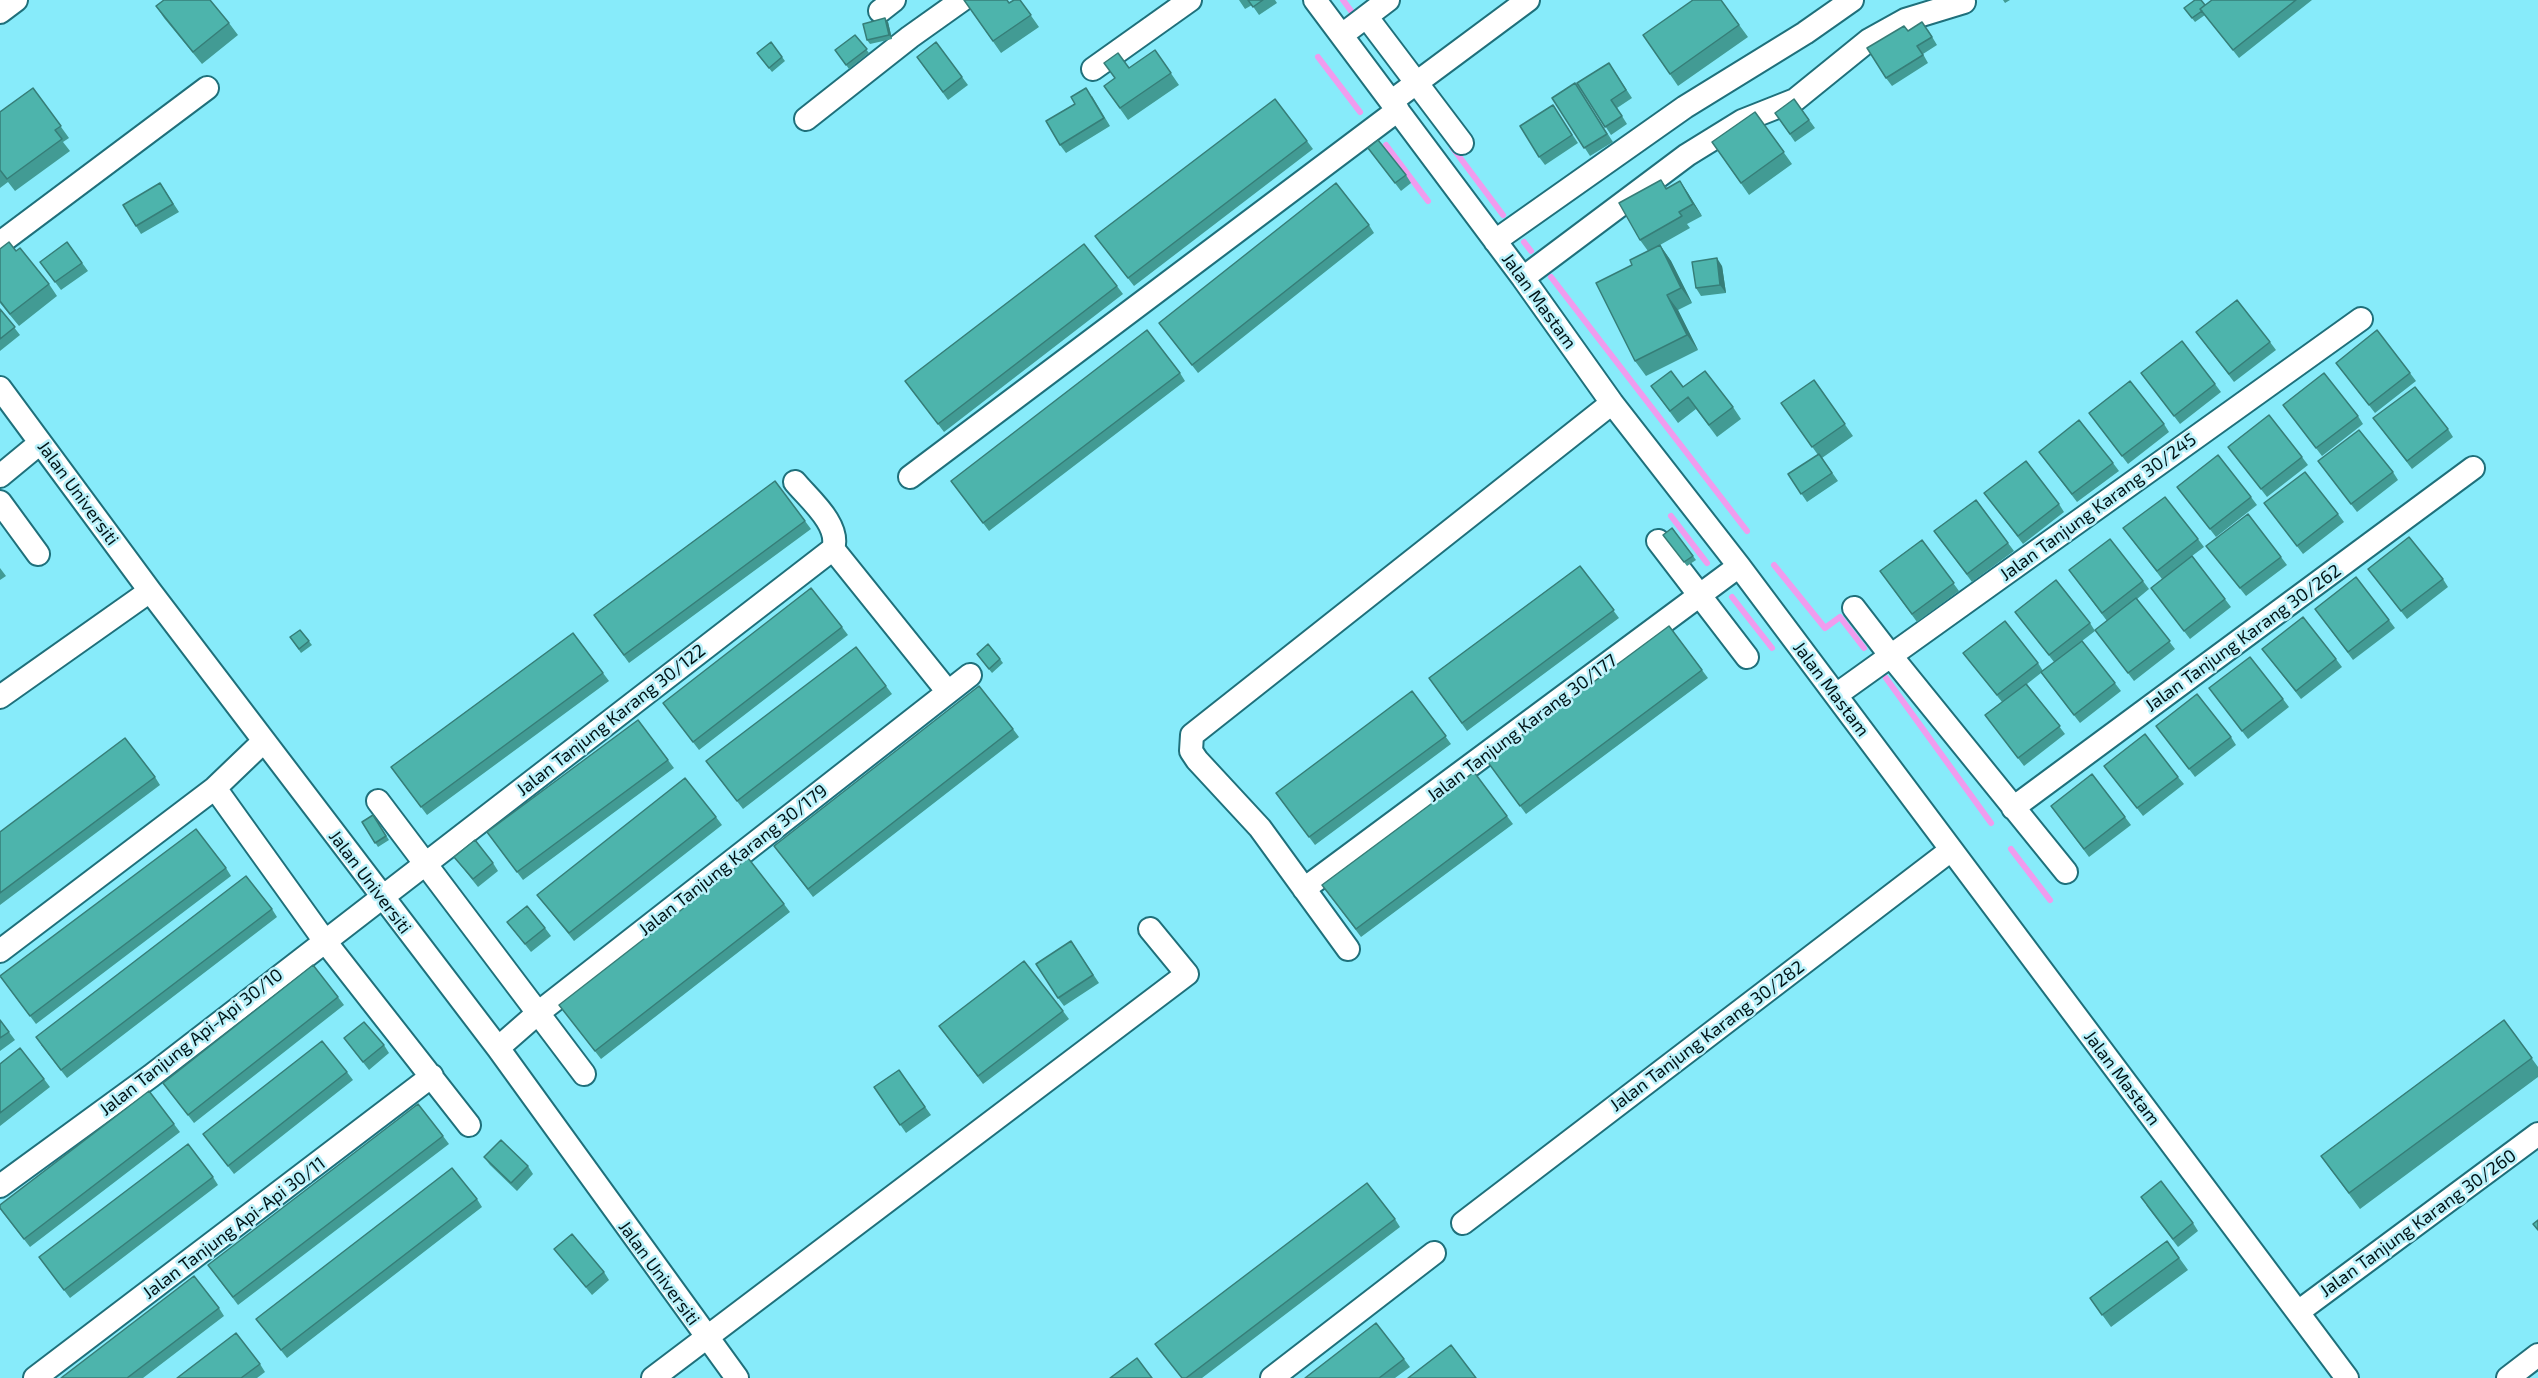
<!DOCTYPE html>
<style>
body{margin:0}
canvas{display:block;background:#87ebfa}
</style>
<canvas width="2538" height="1378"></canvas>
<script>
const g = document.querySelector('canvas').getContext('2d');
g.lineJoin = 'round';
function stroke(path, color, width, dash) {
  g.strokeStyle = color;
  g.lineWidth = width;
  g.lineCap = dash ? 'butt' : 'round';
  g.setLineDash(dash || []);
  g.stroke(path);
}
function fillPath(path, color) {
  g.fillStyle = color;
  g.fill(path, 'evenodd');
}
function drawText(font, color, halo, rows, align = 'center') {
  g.font = font + ' "Exo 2",sans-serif';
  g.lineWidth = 5;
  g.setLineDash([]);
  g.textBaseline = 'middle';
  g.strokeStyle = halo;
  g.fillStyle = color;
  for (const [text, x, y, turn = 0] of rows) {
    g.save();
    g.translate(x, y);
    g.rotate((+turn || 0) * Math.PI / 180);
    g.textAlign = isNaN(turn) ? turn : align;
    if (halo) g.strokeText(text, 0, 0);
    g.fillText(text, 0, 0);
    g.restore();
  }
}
const stream = new Path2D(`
 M1343,0l14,19
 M1318,57l42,55
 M1386,145l42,56
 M1452,147l51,68
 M1524,242l7,9
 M1551,277l196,254
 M1671,516l36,47
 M1774,565l51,63 15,-11 24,31
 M1732,597l40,51
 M1886,678l105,145
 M2011,849l39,51`);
const street = new Path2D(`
 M1315,0l208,278 89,125 127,163 608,812
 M880,11l14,-11
 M0,12l16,-12
 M1372,24l90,119
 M1342,35l46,-35
 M1093,69l97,-69
 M1392,101l136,-101
 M806,119l104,-82 52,-37
 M1495,241l190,-134 120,-74 47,-33
 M0,243l207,-155
 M1523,278l164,-123 55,-34 53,-21 74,-60 36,-20 59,-18
 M0,388l150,203 348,457 239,330
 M0,476l40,-33
 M910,477l488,-367
 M0,502l38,52
 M1658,541l89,116
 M833,549l115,143
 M1854,608l37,48 175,216
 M1836,695l525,-376
 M0,697l150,-106
 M215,788l109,152 145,185
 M378,801l206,273
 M2013,808l460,-340
 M1304,889l435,-323
 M1348,949l-88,-121 -63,-68 -6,-9 1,-16 420,-332
 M0,951l215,-163 49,-47
 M498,1048l40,-35 432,-338
 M0,1186l151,-110 682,-527c8,-24 -24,-50 -38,-67
 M1463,1223l488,-373
 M2298,1312l240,-178
 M35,1378l397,-302
 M653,1378l534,-404 -37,-45
 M1272,1378l162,-125
 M2508,1378l30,-23`);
const wall = new Path2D(`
 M964,0l45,3 11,-3 19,27 -38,26z
 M1239,0h36l2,3 -18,12 -7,-10 -7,4z
 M1721,0l27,37 -70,49 -35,-51z
 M2003,0h7l-5,3z
 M2212,0h100l-73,58 -34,-43 -10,7 -11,-14 21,-3z
 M156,6l73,17 9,12 -36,29 -38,-46z
 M888,22l4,17 -22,5 -3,-4z
 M1928,30l9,15 -14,9 5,9 -36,23 -6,-8 22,-47z
 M855,35l14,18 -20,16 -14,-19z
 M771,42l14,19 -13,11 -15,-19z
 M936,42l32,43 -20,15 -31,-43z
 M1155,50l24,35 -51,35 -24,-34z
 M1609,63l23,35 -15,10 10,16 -16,11 -34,-52z
 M33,88l36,50 -6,4 7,9 -55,40 -7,-9 -8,6v-76z
 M1580,91l33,51 -23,14 -38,-58z
 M1092,96l18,30 -44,27 -6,-8z
 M1794,99l21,29 -20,14 -20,-29z
 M1755,112l37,52 -43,31 -37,-53z
 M1558,113l20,30 -33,22 -6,-8z
 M1307,141l6,8 -179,137 -39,-50z
 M1368,148l38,27 5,8 -10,8z
 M1661,180l6,8 13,-7 22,35 -15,8 3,4 -30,17 11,16 21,42 -14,7 20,40 -52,26 -11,-15 -3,-96 16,-14 -8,-11z
 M160,183l19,29 -38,22 -5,-8z
 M1369,225l5,8 -176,140 -39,-50z
 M67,242l21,29 -27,19 -21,-28z
 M0,249l16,2 33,33 8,12 -38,30 -19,-23z
 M1722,266l4,27 -25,3 -5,-8z
 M1117,286l6,8 -179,138 -39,-51z
 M0,309l20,26 -20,16z
 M2196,332l74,10 6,8 -42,32z
 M2336,363l74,10 6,8 -41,32z
 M1180,373l5,8 -196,150 -38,-50z
 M2141,373l74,11 6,8 -41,32z
 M1814,380l39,56 -31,22 16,23 -31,21 -19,-28 30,-19 -37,-52z
 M1651,386l32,1 50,20 8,12 -24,18 -21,-28 -18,14z
 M2283,405l75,11 5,8 -41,32z
 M2089,413l75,11 5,8 -41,32z
 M2373,418l75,11 5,8 -41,32z
 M2228,447l74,10 6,8 -41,32z
 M2039,452l74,11 6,8 -42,31z
 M2318,461l75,11 5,8 -41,32z
 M775,481l36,48 -182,134 -35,-48z
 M2177,487l74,10 6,8 -41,32z
 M1984,493l75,11 5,8 -41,32z
 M1976,500l38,51 -42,31 -38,-51z
 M2264,503l74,11 6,8 -41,32z
 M1672,528l24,32 -9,6 -24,-31z
 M2123,528l75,11 6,8 -12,9 39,51 -41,32 -39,-51 11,-9z
 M1922,540l37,51 -42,31 -37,-51z
 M2206,546l75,11 6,8 -41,31z
 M1580,566l39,52 -152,113 -38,-53z
 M0,568l6,8 -6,4z
 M2368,569l75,10 5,8 -41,32z
 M2069,570l74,11 6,8 -12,10 38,50 -41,32 -39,-51 12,-9z
 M2315,609l74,11 6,8 -42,32z
 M2015,612l75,11 5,8 -13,10 39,50 -41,32 -39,-50 -14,11 38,50 -41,32 -39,-51 17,-13 -39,-49 75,10 5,8 11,-9z
 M1669,626l39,52 -182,136 -39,-53z
 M842,627l6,8 -149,115 -36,-47z
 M300,630l12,15 -11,8 -11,-16z
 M573,633l36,48 -182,134 -36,-48z
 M2262,649l74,10 6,8 -41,32z
 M980,658l20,1 3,4 -11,10z
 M886,686l6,8 -149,115 -37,-48z
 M2209,688l74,11 6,8 -41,32z
 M1412,691l39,53 -136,101 -39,-52z
 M638,720l36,48 -151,112 -36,-48z
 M2156,726l75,11 5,8 -41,32z
 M1013,729l6,8 -206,160 -39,-51z
 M2104,766l74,11 6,7 -41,32z
 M1474,772l39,52 -152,113 -39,-52z
 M155,777l5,8 -160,120v-73z
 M2051,806l74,11 6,8 -42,32z
 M373,815l16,25 -11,7 -16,-25z
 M716,817l6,8 -148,116 -37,-46z
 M454,857l39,6 5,8 -20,16z
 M226,868l5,8 -195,148 -30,-40z
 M784,904l6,8 -189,147 -42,-54z
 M272,909l5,8 -210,161 -26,-33z
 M507,922l38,6 6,8 -20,16z
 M1071,941l28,42 -35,23 -6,-8z
 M338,997l6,8 -150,118 -31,-40z
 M1063,1011l6,8 -86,65 -38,-50z
 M0,1020l15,20 -15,11z
 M2504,1020l34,47v10l-178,132 -39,-53z
 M344,1038l40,7 5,8 -20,17z
 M0,1064l44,15 6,8 -50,39z
 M899,1070l32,45 -25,18 -32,-46z
 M347,1072l6,8 -119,94 -31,-40z
 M174,1124l6,8 -150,115 -30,-38z
 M443,1136l6,8 -211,161 -24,-32z
 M484,1157l44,9 5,8 -16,17 -27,-26z
 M213,1177l5,8 -148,113 -31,-41z
 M477,1199l5,8 -195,151 -31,-39z
 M2146,1205l47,18 5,8 -20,16z
 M1395,1219l5,8 -198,151h-21z
 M2167,1241l21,29 -77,57 -21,-29z
 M554,1249l50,23 5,8 -17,15z
 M219,1308l5,8 -81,62h-82z
 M1404,1359l6,8 -15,11h-90z
 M260,1364l5,8 -8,6h-80z`);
const shadedWall = new Path2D(`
 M885,18l3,4 4,17 -3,-4z
 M1680,181l8,12 14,23 -9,-12z
 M1660,245l11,16 21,42 -11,-15z
 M1717,258l5,8 4,27 -6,-8z
 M1667,295l11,15 20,40 -11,-15z`);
const building = new Path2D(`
 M164,0h46l19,23 -36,29 -37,-46z
 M964,0h43l2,3 5,-3h6l11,15 -38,26z
 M1248,0h15l-10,7z
 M1693,0h28l18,25 -69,49 -27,-39z
 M2195,0h6l4,5 -5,4 2,2 -10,7 -8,-10z
 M2212,0h84l-63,50 -33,-41z
 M885,18l4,17 -22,5 -4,-16z
 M1922,22l10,15 -15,9 6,9 -37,23 -19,-30 37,-22 4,5z
 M855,35l12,14 -21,16 -11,-15z
 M771,42l11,15 -13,11 -12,-15z
 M936,42l26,35 -19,15 -26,-35z
 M1155,50l16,23 -51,35 -16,-22 11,-8 -11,-15 14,-10 11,15z
 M1609,63l17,27 -15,10 11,16 -17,11 -28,-44z
 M1575,83l32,51 -23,14 -32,-50z
 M33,88l28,38 -6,4 7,9 -55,40 -7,-9v-58z
 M1086,88l18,30 -44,27 -14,-24 29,-17 -4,-7z
 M1275,99l32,42 -179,137 -33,-42z
 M1794,99l15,21 -19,14 -15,-21z
 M1553,105l19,30 -33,22 -19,-31z
 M1755,112l29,40 -43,31 -29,-41z
 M1378,140l28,35 -11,8 -27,-35z
 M1661,180l5,9 14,-8 13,23 -14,8 3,4 -42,24 -21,-37z
 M160,183l13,21 -37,22 -13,-21z
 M1336,183l33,42 -177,140 -33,-42z
 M9,242l7,9 4,-3 29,36 -39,30 -10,-13v-52z
 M67,242l15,21 -27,19 -15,-20z
 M1084,244l33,42 -179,138 -33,-43z
 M1660,245l21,43 -14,7 20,40 -52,26 -39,-78 36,-18 -2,-5z
 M1717,258l3,27 -24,3 -4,-26z
 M2237,300l33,42 -41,32 -33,-42z
 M0,309l15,18 -15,12z
 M1147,330l33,43 -197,150 -32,-42z
 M2377,330l33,43 -41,32 -33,-42z
 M2182,341l33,43 -41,32 -33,-43z
 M1671,371l12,16 22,-16 28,36 -24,18 -21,-28 -18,14 -19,-25z
 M2324,373l34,43 -42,32 -33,-43z
 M1814,380l31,44 -33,23 -31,-44z
 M2130,381l34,43 -42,32 -33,-43z
 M2415,387l33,42 -41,32 -34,-43z
 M2269,415l33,42 -41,32 -33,-42z
 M2079,420l34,43 -41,31 -33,-42z
 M2359,430l34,42 -42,32 -33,-43z
 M1819,454l13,19 -31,21 -13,-20z
 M2218,455l33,42 -41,32 -33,-42z
 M2026,461l33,43 -41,32 -34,-43z
 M2305,472l33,42 -41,32 -33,-43z
 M775,481l30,40 -181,134 -30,-40z
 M2165,497l33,42 -41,32 -34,-43z
 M1976,500l32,43 -41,31 -33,-43z
 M2248,514l33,43 -41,31 -34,-42z
 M1672,528l21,28 -9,6 -21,-27z
 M2409,537l34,42 -42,32 -33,-42z
 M2110,539l33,42 -41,32 -33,-43z
 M1922,540l32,43 -42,31 -32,-43z
 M2192,556l33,43 -41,32 -33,-43z
 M1580,566l34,44 -152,113 -33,-45z
 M2356,577l33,43 -41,32 -33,-43z
 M2056,580l34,43 -41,32 -34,-43z
 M811,588l31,39 -149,115 -30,-39z
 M2136,598l34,43 -42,32 -33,-43z
 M2303,617l33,42 -40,32 -34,-42z
 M2005,621l33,42 -41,32 -34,-42z
 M1669,626l33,44 -182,136 -33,-45z
 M300,630l9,11 -10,8 -9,-12z
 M573,633l30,40 -182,134 -30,-40z
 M2082,641l33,42 -41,32 -33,-43z
 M988,644l12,15 -11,10 -12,-15z
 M856,647l30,39 -149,115 -31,-40z
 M2250,657l33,42 -41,32 -33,-43z
 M2026,684l34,42 -42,32 -33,-43z
 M979,686l34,43 -205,160 -34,-43z
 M1412,691l34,45 -137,101 -33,-44z
 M2197,694l34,43 -42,32 -33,-43z
 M638,720l30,40 -151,112 -30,-40z
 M2145,734l33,43 -41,31 -33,-42z
 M125,738l30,39 -155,116v-61z
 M1474,772l33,44 -151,113 -34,-44z
 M2092,774l33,43 -41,32 -33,-43z
 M685,778l31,39 -147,116 -32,-38z
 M373,815l13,21 -11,7 -13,-21z
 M196,829l30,39 -196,148 -30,-40z
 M475,840l18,23 -20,16 -19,-22z
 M748,858l36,46 -189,147 -36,-46z
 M246,876l26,33 -211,161 -25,-33z
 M527,906l18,22 -20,16 -18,-22z
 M1071,941l22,34 -35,23 -22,-34z
 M1024,961l39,50 -85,65 -39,-50z
 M313,965l25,32 -150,118 -25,-32z
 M0,1020l9,12 -9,6z
 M2504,1020l28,38 -183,135 -28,-37z
 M364,1022l20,23 -21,17 -19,-24z
 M322,1041l25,31 -119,94 -25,-32z
 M20,1048l24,31 -44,34v-49z
 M899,1070l26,37 -25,18 -26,-38z
 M149,1091l25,33 -150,115 -24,-31v-3z
 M418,1104l25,32 -210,161 -25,-32z
 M501,1140l27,26 -17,17 -27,-26z
 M188,1144l25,33 -149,113 -25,-33z
 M452,1168l25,31 -196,151 -25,-31z
 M2161,1181l32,42 -20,16 -32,-42z
 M1367,1183l28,36 -209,159h-4l-27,-34z
 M2538,1220v10l-5,-6z
 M572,1234l32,38 -18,15 -32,-38z
 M2167,1241l12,17 -77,57 -12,-17z
 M194,1276l25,32 -92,70h-66z
 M1376,1323l28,36 -25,19h-74z
 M236,1333l24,31 -19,14h-64z
 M1451,1345l25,33h-68z
 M1137,1358l15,20h-42z`);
const streetNames = [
 ["Jalan Mastam",1539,301,54],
 ["Jalan Universiti",78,493,54],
 ["Jalan Tanjung Karang 30/245",2098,507,-36],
 ["Jalan Tanjung Karang 30/262",2243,638,-36],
 ["Jalan Mastam",1831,689,53],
 ["Jalan Tanjung Karang 30/122",611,720,-38],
 ["Jalan Tanjung Karang 30/177",1522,728,-37],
 ["Jalan Tanjung Karang 30/179",733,860,-38],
 ["Jalan Universiti",370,882,53],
 ["Jalan Tanjung Karang 30/282",1707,1036,-37],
 ["Jalan Tanjung Api-Api 30/10",191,1042,-38],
 ["Jalan Mastam",2122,1078,53],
 ["Jalan Tanjung Karang 30/260",2418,1223,-36],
 ["Jalan Tanjung Api-Api 30/11",234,1228,-37],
 ["Jalan Universiti",659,1273,54]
];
stroke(stream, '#f09cee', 6);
stroke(street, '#1f707b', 26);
stroke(street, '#fff', 22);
fillPath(wall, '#429b94');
fillPath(shadedWall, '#367e78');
fillPath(building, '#4db4ac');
stroke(building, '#367e78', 1.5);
drawText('18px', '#001316', '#baf1fa', streetNames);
</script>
